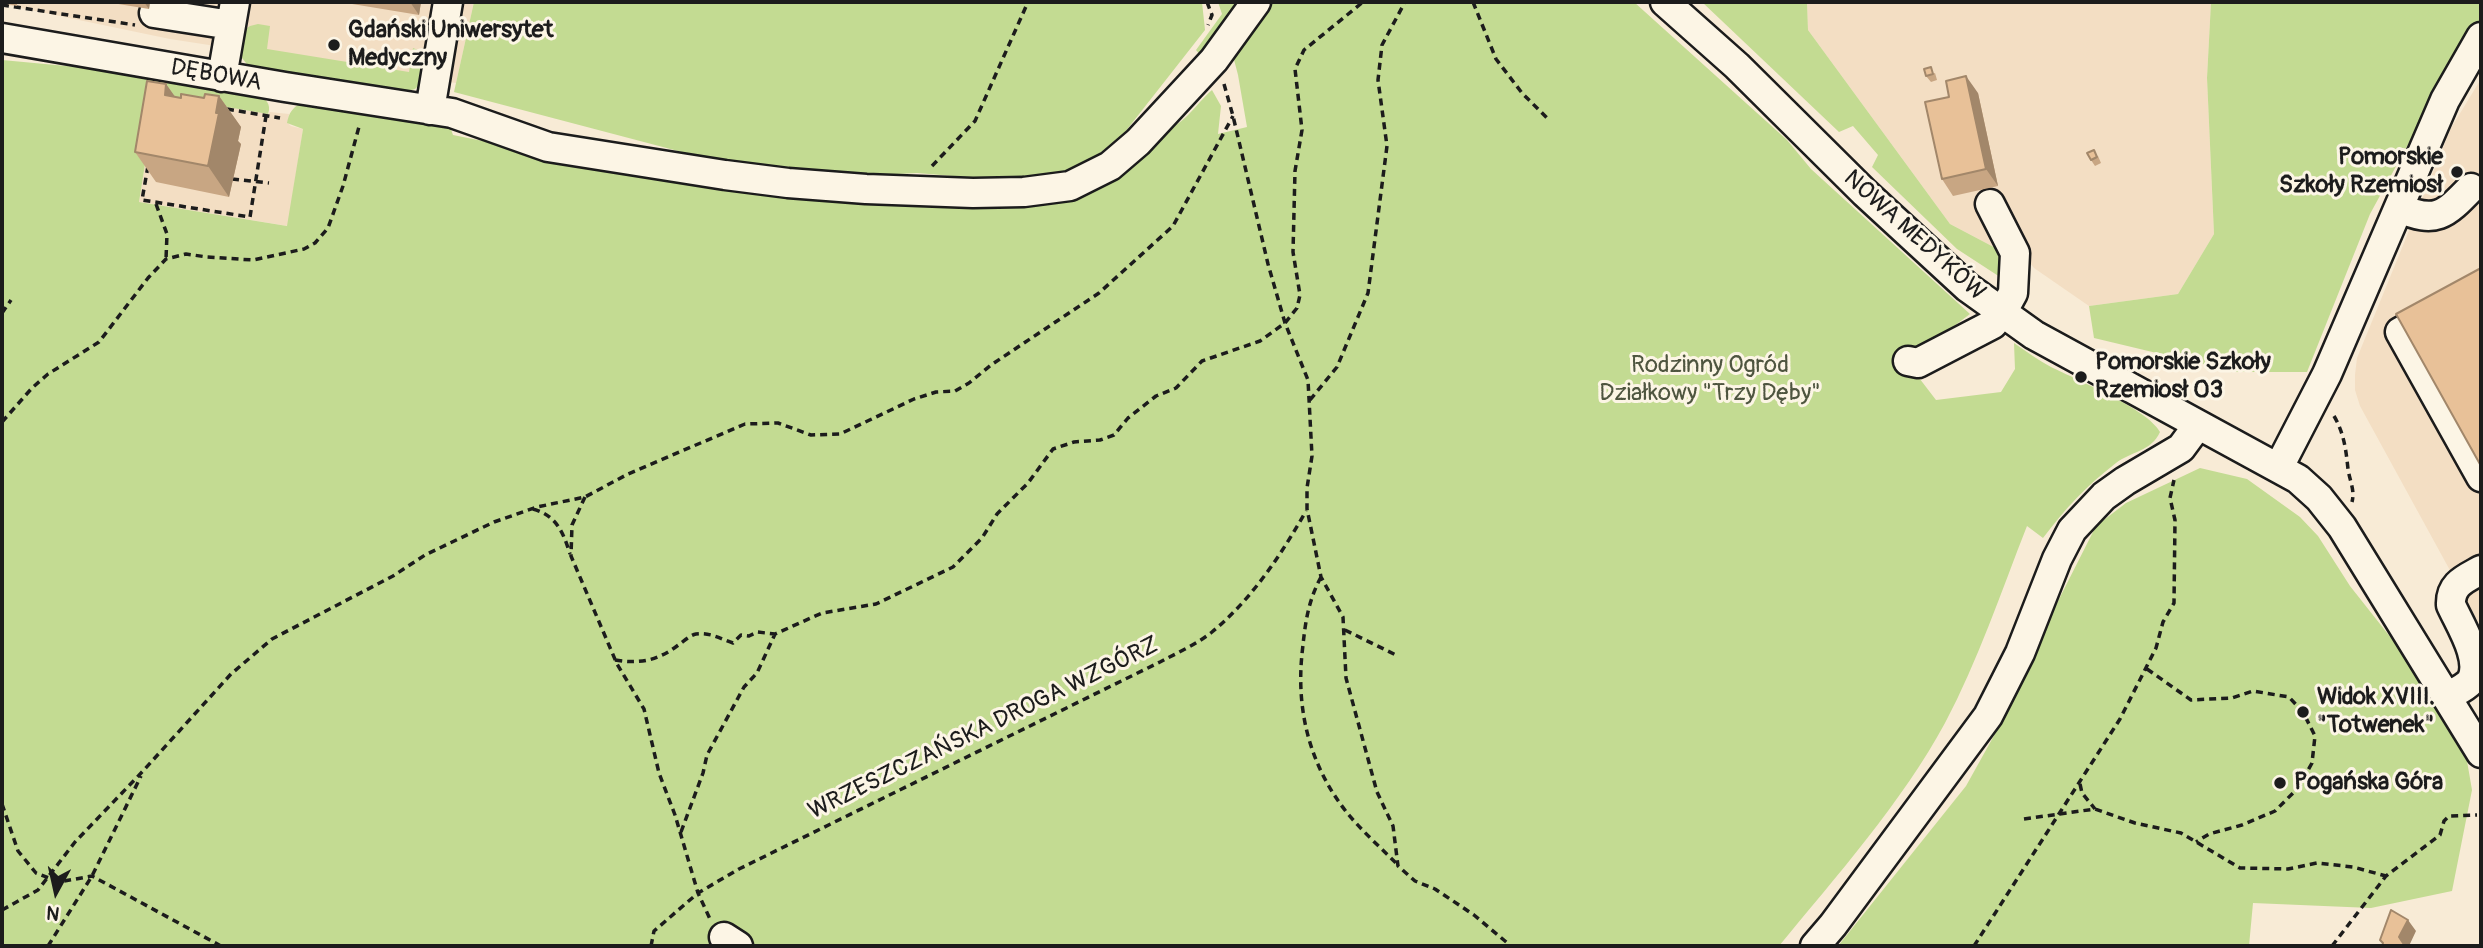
<!DOCTYPE html>
<meta charset="utf-8">
<style>
body{margin:0}
#map{position:relative;width:2483px;height:948px;overflow:hidden;background:#f8ebd6;font-family:Pangolin,sans-serif}
canvas{display:block}
.frame{position:absolute;inset:0;border:4px solid #1c1c1c;pointer-events:none}
.north{position:absolute;left:21px;top:857px;width:70px;height:70px;-webkit-text-stroke:5px #fcf5e5;paint-order:stroke;rotate:188deg;font-size:19px;font-weight:700;line-height:28px;text-align:center;color:#1c1c1c}
.north::after{content:'';display:block;margin:auto;width:24px;height:32px;background:#1c1c1c;clip-path:polygon(50% 0,100% 100%,50% 72%,0 100%)}
</style>
<div id="map">
<canvas width="2483" height="948"></canvas>
<div class="frame"></div>
<div class="north">N</div>
</div>
<script>
const g = document.querySelector('canvas').getContext('2d');
g.lineJoin = 'round';
function fillPath(path, color) {
  g.fillStyle = color;
  g.fill(path, 'evenodd');
}
function stroke(path, color, width, dash) {
  g.strokeStyle = color;
  g.lineWidth = width;
  g.lineCap = dash ? 'butt' : 'round';
  g.setLineDash(dash || []);
  g.stroke(path);
}
function drawText(font, color, halo, rows, align = 'center') {
  g.font = font + ' Pangolin,sans-serif';
  g.lineWidth = 6;
  g.setLineDash([]);
  g.textBaseline = 'middle';
  g.strokeStyle = halo;
  g.fillStyle = color;
  for (const [text, x, y, turn = 0] of rows) {
    g.save();
    g.translate(x, y);
    g.rotate((+turn || 0) * Math.PI / 180);
    g.textAlign = isNaN(turn) ? turn : align;
    if (halo) g.strokeText(text, 0, 0);
    g.fillText(text, 0, 0);
    g.restore();
  }
}
const built = new Path2D(`
 M2,2h472l-18,81 -286,-44 -168,-35z
 M1807,2h404l-4,76 7,156 -36,60 -89,12 -55,-38 -12,-15h-17l-55,-29 -142,-194z
 M2481,79v548l-121,-221 -5,-16v-15l2,-17 94,-230z
 M156,95l112,19 2,-2 19,2 -1,9 3,3 12,3 -15,97 -149,-24z`);
const green = new Path2D(`
 M474,2h728l3,28 -80,102 -31,26 -36,16 -70,5 -71,-6 -58,3 -68,-3 -75,-12 -262,-69z
 M1218,2h29l-46,54 -5,-6 26,-36z
 M1265,2h369l153,138 24,29 159,145 -37,28 -20,28 23,30 65,-8 14,-23 -1,-26c12,8 24,17 37,24 26,13 97,42 109,65 -8,19 -30,20 -44,31 -30,23 -51,46 -73,75l-16,-12c-26,66 -49,135 -82,197 -42,78 -110,155 -166,223h-1777v-886l150,14 105,19c8,5 15,11 11,21l-112,-19 -17,107 148,24 16,-97 -16,-6c2,-10 5,-15 14,-20l148,21 4,11 115,23 215,39 119,9 89,-1 72,-10 102,-65c21,-7 30,-25 47,-40l9,16 -3,28 29,-7 -9,-52 -7,-27z
 M1702,2h105l1,28 142,194 55,29 -5,24 -43,-28 -85,-82 6,-12 -25,-29 -14,6z
 M2211,2h270v21l-45,70 -66,121 -63,158h-71l-142,-34 -5,-32 89,-12 36,-60 -7,-156z
 M258,24l12,2 -3,23 142,23 4,-24c18,7 12,17 11,33l-9,8 -14,4 -151,-25 -12,-15 3,-21 9,-6z
 M2200,468l47,11 53,38 18,19 32,50 45,57 72,118 5,29 -20,101 -81,17 -118,-5 -4,43h-411l128,-160 50,-90 39,-89 41,-81 30,-23z`);
const path = new Path2D(`
 M1207,2l5,13 -4,10
 M1473,2l23,57 26,34 26,26
 M2,5l133,20
 M1224,84l9,32 35,148 17,59 23,57 4,76 -5,32v21l14,68 22,40 3,61 31,114 16,34 5,40 17,15 20,8 39,26 37,31
 M227,109l53,9
 M148,166l-6,34 108,17 16,-101
 M932,166l43,-45 53,-119
 M232,179l37,4
 M156,204l11,30 -1,25
 M2,313l9,-13
 M1310,400l27,-33 31,-74 19,-147 -9,-66 4,-35 23,-43
 M2334,416c10,17 12,34 14,53 2,13 7,21 4,33
 M2,422l30,-34 16,-14 51,-32 49,-64 18,-19 20,-5 21,3 46,3 51,-11 11,-6 13,-15 15,-42 17,-63
 M585,497l-13,28 -1,31 46,108 27,45 15,64 16,42 23,78 12,26
 M533,509c24,7 30,23 37,45
 M1321,577c-14,26 -16,49 -19,77 -6,59 9,114 46,160 15,18 33,34 49,50
 M1345,630l53,26
 M615,660c24,4 42,1 62,-14 6,-4 13,-11 19,-12 14,-2 25,5 37,9l8,-8 8,1 8,-4 18,2
 M2147,669l44,31 41,-2 21,-7 36,6 14,15 12,24 -3,27 -14,25 -23,23 -33,14 -33,9 -13,8
 M2080,784l2,9 13,16
 M2,804l16,47 18,22 23,9 33,-6 129,70
 M2024,819l71,-10 40,14 46,10 59,35 48,1 29,-6 36,4 33,9
 M681,832l22,-59 4,-18 37,-68 13,-14 18,-39 47,-21 54,-9 77,-37 29,-29 15,-24 31,-31 25,-34 21,-7 26,-2 14,-5 14,-17 28,-22 20,-8 26,-27 58,-20 25,-18 12,-15 3,-13 -7,-43 2,-81 7,-41 -7,-61 9,-19 59,-48
 M2,910l36,-20 37,-48 68,-71 88,-97 41,-35 121,-63 32,-21 69,-33 43,-15 48,-10 43,-23 117,-50 33,-1 33,12 29,-1 74,-35 22,-7 19,-1 14,-8 22,-18 108,-72 74,-67 60,-110
 M48,946l44,-70 49,-100
 M651,946l3,-15 44,-38 41,-24 421,-207c17,-9 37,-18 52,-30 40,-33 69,-77 94,-121
 M1974,946l146,-227 36,-71 7,-26 11,-19 1,-83 -5,-22 4,-18
 M2332,946l54,-70 54,-41 4,-14 5,-5 28,-1`);
const minor = new Path2D(`
 M1665,2l72,64 128,127 102,94 67,48 264,144 21,19 23,29 139,226
 M154,13l77,12
 M2,38l283,49 167,26 96,34 177,28 63,8 78,6 107,4 51,-1 46,-6 40,-20 28,-24 76,-82 42,-58
 M222,77l13,-75
 M430,110l18,-108
 M2399,208c37,16 46,7 72,-20
 M2481,287l-81,45 81,145
 M1908,361l10,2 75,-39 9,-11 11,-20 2,-40 -25,-49
 M2279,467l48,-93 118,-274 36,-63
 M2448,696c7,-4 17,-8 23,-15 12,-21 -11,-56 -20,-76 -1,-21 14,-26 30,-35
 M724,937l14,9
 M1815,946l18,-21 155,-209 32,-63 37,-94 15,-29 32,-34 21,-15 56,-33 17,-23`);
const wall = new Path2D(`
 M2,2h15v4l-15,-3z
 M106,2h44l-1,7z
 M340,2h81l-2,13z
 M1935,73l2,7 -6,2 -5,-6z
 M166,84l9,13 29,1 15,-2 22,31 -3,14 3,3 -12,53 -73,-15 -21,-30z
 M1978,93l20,93 -45,10 -11,-17z
 M2098,156l3,7 -6,3 -4,-6z`);
const shadedWall = new Path2D(`
 M144,2h6l-1,7z
 M410,2h11l-2,13z
 M1966,76l12,17 20,93 -12,-17z
 M166,84l22,31 -23,-20z
 M219,96l22,31 -3,14 3,3 -12,53 -21,-31z
 M2408,920l8,11 -7,15h-5l-5,-9z`);
const building = new Path2D(`
 M1931,67l2,7 -7,2 -2,-7z
 M1966,76l20,93 -44,10 -17,-77 24,-5 -3,-16z
 M147,81l19,3 -1,11 16,3v-4l23,4 1,-4 14,2 -3,17h3l-11,53 -73,-14z
 M2094,150l3,7 -6,3 -4,-7z
 M2481,268v198l-85,-152z
 M2391,910l17,10 -9,17 6,9h-23l1,-3 -3,-3z`);
const markers = [
 [334,45,7,"#1c1c1c"],
 [2457,172,7,"#1c1c1c"],
 [2081,377,7,"#1c1c1c"],
 [2303,712,7,"#1c1c1c"],
 [2280,783,7,"#1c1c1c"]
];
const poiNames = [
 ["Gdański Uniwersytet",348,31],
 ["Medyczny",348,59],
 ["Pomorskie",2443,158,"right"],
 ["Szkoły Rzemiosł",2443,186,"right"],
 ["Pomorskie Szkoły",2095,363],
 ["Rzemiosł 03",2095,391],
 ["Widok XVIII.",2317,698],
 ["\"Totwenek\"",2317,726],
 ["Pogańska Góra",2294,783]
];
const streetNames = [
 ["DĘBOWA",216,76,10],
 ["NOWA MEDYKÓW",1914,236,42],
 ["WRZESZCZAŃSKA DROGA WZGÓRZ",984,729,-26]
];
const parkNames = [
 ["Rodzinny Ogród",1710,366],
 ["Działkowy \"Trzy Dęby\"",1710,394]
];
fillPath(built, '#f3dec3');
fillPath(green, '#c3db92');
stroke(minor, '#1c1c1c', 33);
stroke(path, '#1c1c1c', 3.5, [7, 5]);
stroke(minor, '#fcf5e5', 28);
fillPath(wall, '#c8a683');
fillPath(shadedWall, '#a2876a');
fillPath(building, '#e8c198');
stroke(building, '#a2876a', 2);
for (const [x, y, r, color] of markers) {
  const dot = new Path2D();
  dot.arc(x, y, r, 0, 2 * Math.PI);
  g.fillStyle = color;
  g.fill(dot);
  stroke(dot, '#fcf5e5', 2.5);
}
drawText('bold 24px', '#1c1c1c', '#fcf5e5', poiNames, 'left');
drawText('24px', '#1c1c1c', '#fcf5e5', streetNames);
drawText('24px', '#4e553f', '#fcf5e5', parkNames);
</script>
